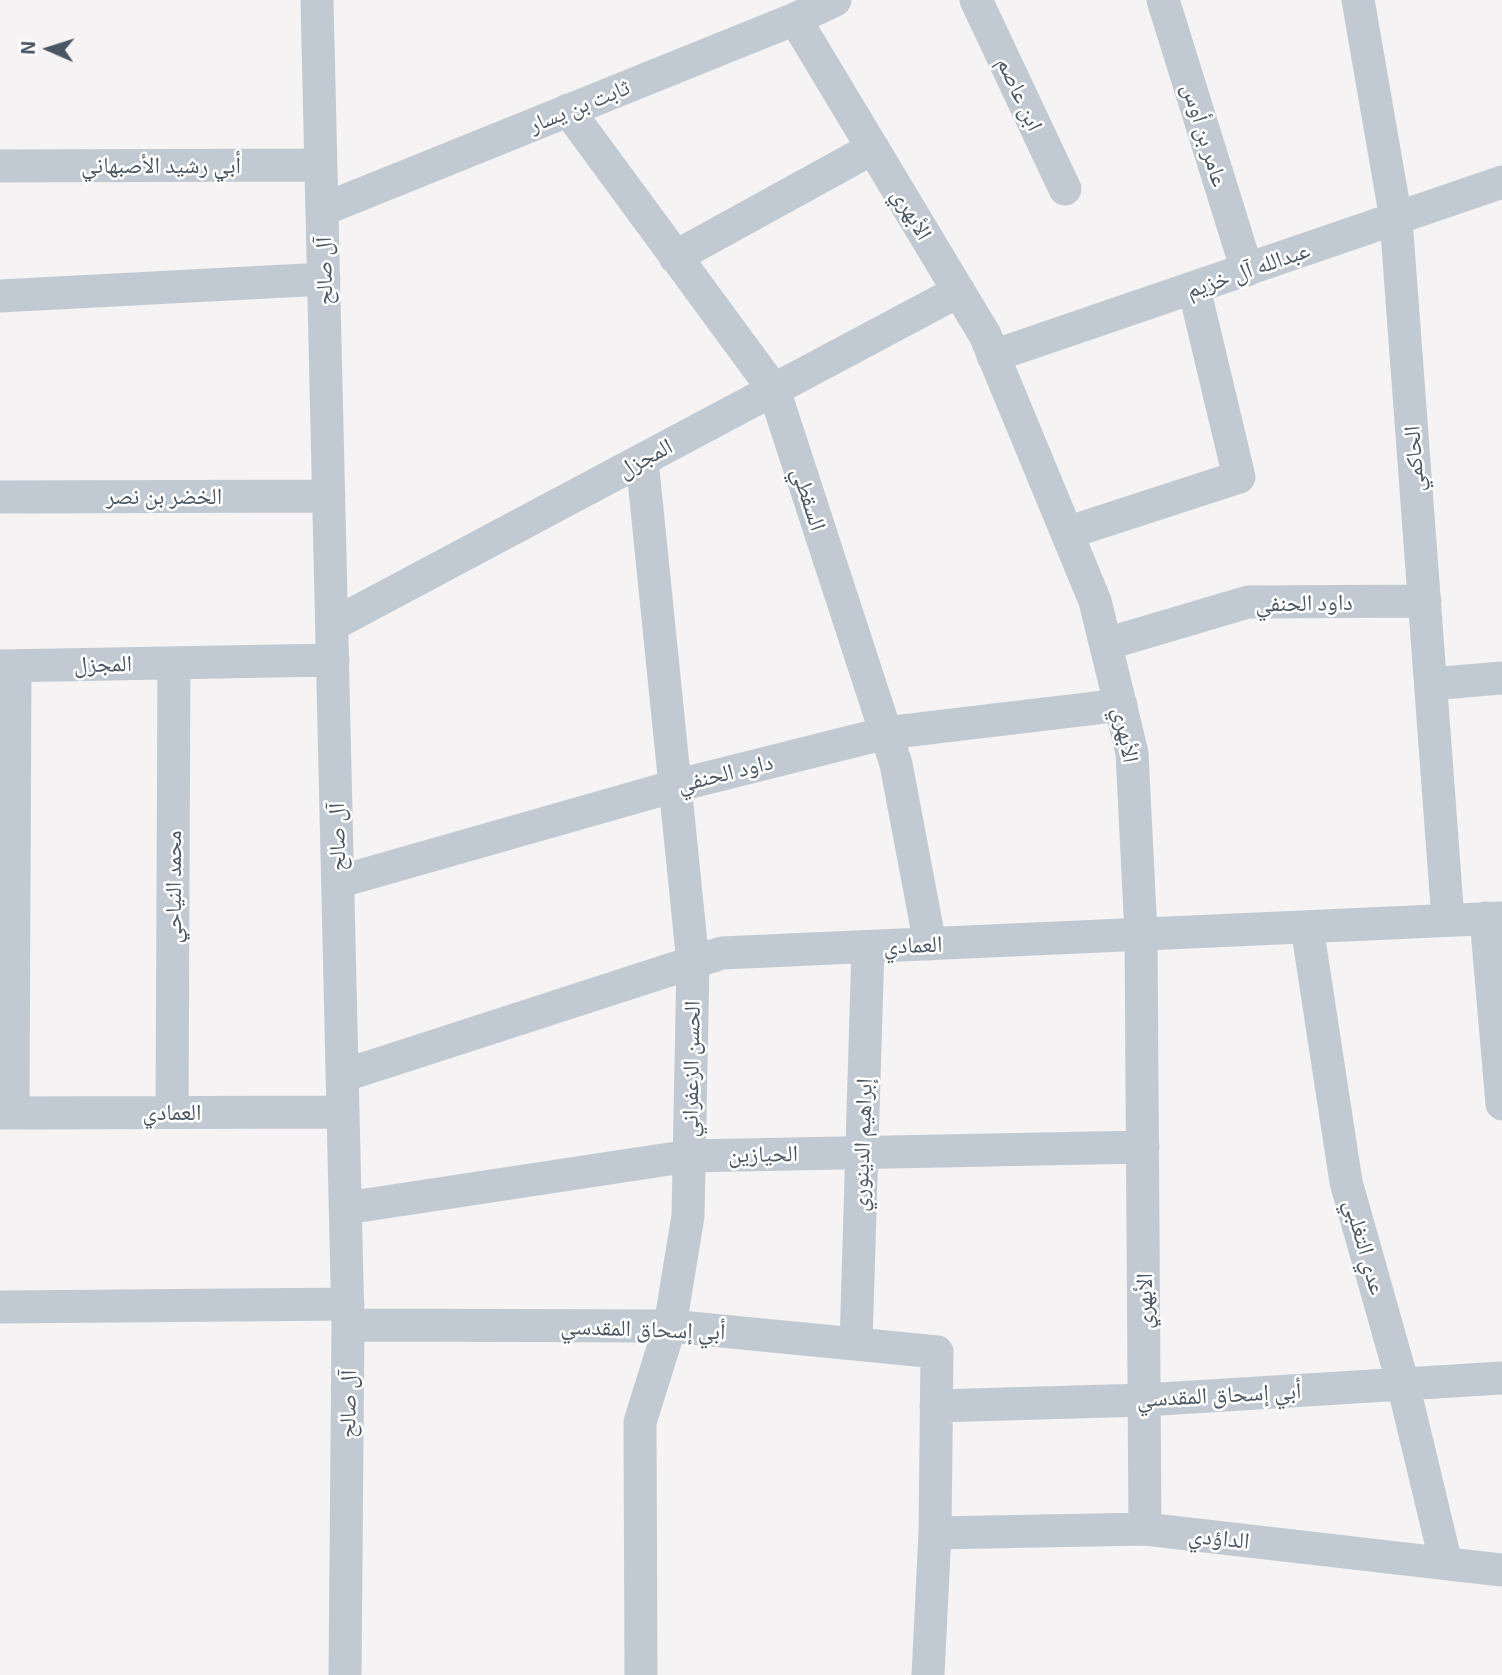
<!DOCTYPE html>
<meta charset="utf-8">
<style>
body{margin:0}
#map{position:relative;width:1502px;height:1675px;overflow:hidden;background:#f5f3f3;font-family:"Exo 2",sans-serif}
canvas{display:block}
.north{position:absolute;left:14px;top:14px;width:70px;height:70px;-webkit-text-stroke:5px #fff;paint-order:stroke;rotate:273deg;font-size:19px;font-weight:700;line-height:28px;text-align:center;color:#4a5661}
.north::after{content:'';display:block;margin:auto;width:24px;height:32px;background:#4a5661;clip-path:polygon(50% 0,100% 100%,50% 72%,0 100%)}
</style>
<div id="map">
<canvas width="1502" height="1675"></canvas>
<div class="north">N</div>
</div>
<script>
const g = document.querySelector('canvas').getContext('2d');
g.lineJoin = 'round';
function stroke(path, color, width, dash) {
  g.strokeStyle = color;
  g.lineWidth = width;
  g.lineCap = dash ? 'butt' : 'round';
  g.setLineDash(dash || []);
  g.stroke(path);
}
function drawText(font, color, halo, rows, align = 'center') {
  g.font = font + ' "Exo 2","Noto Naskh Arabic",sans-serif';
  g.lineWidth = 5;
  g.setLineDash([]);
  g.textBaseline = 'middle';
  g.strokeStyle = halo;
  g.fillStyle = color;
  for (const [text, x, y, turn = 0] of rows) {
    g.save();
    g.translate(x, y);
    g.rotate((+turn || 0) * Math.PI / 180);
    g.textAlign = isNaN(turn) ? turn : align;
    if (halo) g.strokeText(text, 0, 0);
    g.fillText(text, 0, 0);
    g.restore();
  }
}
const minor = new Path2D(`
 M317,0l31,1325 -3,350
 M976,0l89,189
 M1163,0l84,270
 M1358,0l38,219 52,701
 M795,19l190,316 110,266 37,152 9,181 4,595
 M568,110l206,280 122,374 34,180
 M0,166l321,-1
 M322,210l473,-191 40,-19
 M675,257l198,-109
 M0,296l324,-17
 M993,356l509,-174
 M0,497l329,-1
 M1067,533l172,-56 -45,-189
 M332,625l627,-334
 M1106,644l142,-42 177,-1
 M0,666l333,-6
 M1431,684l71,-6
 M338,882l337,-96 211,-53 235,-28
 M1486,918l16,186
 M1307,927l39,255 57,202 43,179
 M342,1076l380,-123 780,-35
 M172,1112l2,-449
 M0,1113l343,-1
 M13,1113l2,-447
 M346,1208l343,-52 454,-9
 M0,1307l348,-3
 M348,1325l322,1 267,26 -2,181 -7,142
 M856,1344l12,-397
 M936,1406l208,-6 358,-22
 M935,1533l210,-4 357,41
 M641,1675l-1,-253 30,-96 18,-110 5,-253 -51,-503`);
const streetNames = [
 ["ابن عاصم",1020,94,65],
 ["ثابت بن يسار",579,106,-22],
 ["عامر بن أوس",1205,135,73],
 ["أبي رشيد الأصبهاني",161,165],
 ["الأبهري",912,214,59],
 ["عبدالله آل خزيم",1248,270,-19],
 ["آل صالح",324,271,-91],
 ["المجزل",645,458,-28],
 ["الحاكمي",1414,459,-94],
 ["الخضر بن نصر",164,496],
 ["السقطي",809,499,72],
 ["داود الحنفي",1304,603,-1],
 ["المجزل",103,664,-1],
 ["الأبهري",1126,735,79],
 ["داود الحنفي",725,773,-14],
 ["آل صالح",337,837,-91],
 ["محمد النياحي",173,887,-90],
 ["العمادي",913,945,-2],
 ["الحسن الزعفراني",691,1069,-89],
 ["العمادي",172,1112],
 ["إبراهيم الدينوري",862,1145,-88],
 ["الحيازين",763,1154,-1],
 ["عدي التغلبي",1365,1247,74],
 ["الأبهري",1144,1301,-90],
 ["أبي إسحاق المقدسي",643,1329,2],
 ["أبي إسحاق المقدسي",1219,1395,-3],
 ["آل صالح",348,1404,-89],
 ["الداؤدي",1219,1538,6]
];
stroke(minor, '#c1cad2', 33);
drawText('23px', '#4a5661', '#fff', streetNames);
</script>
